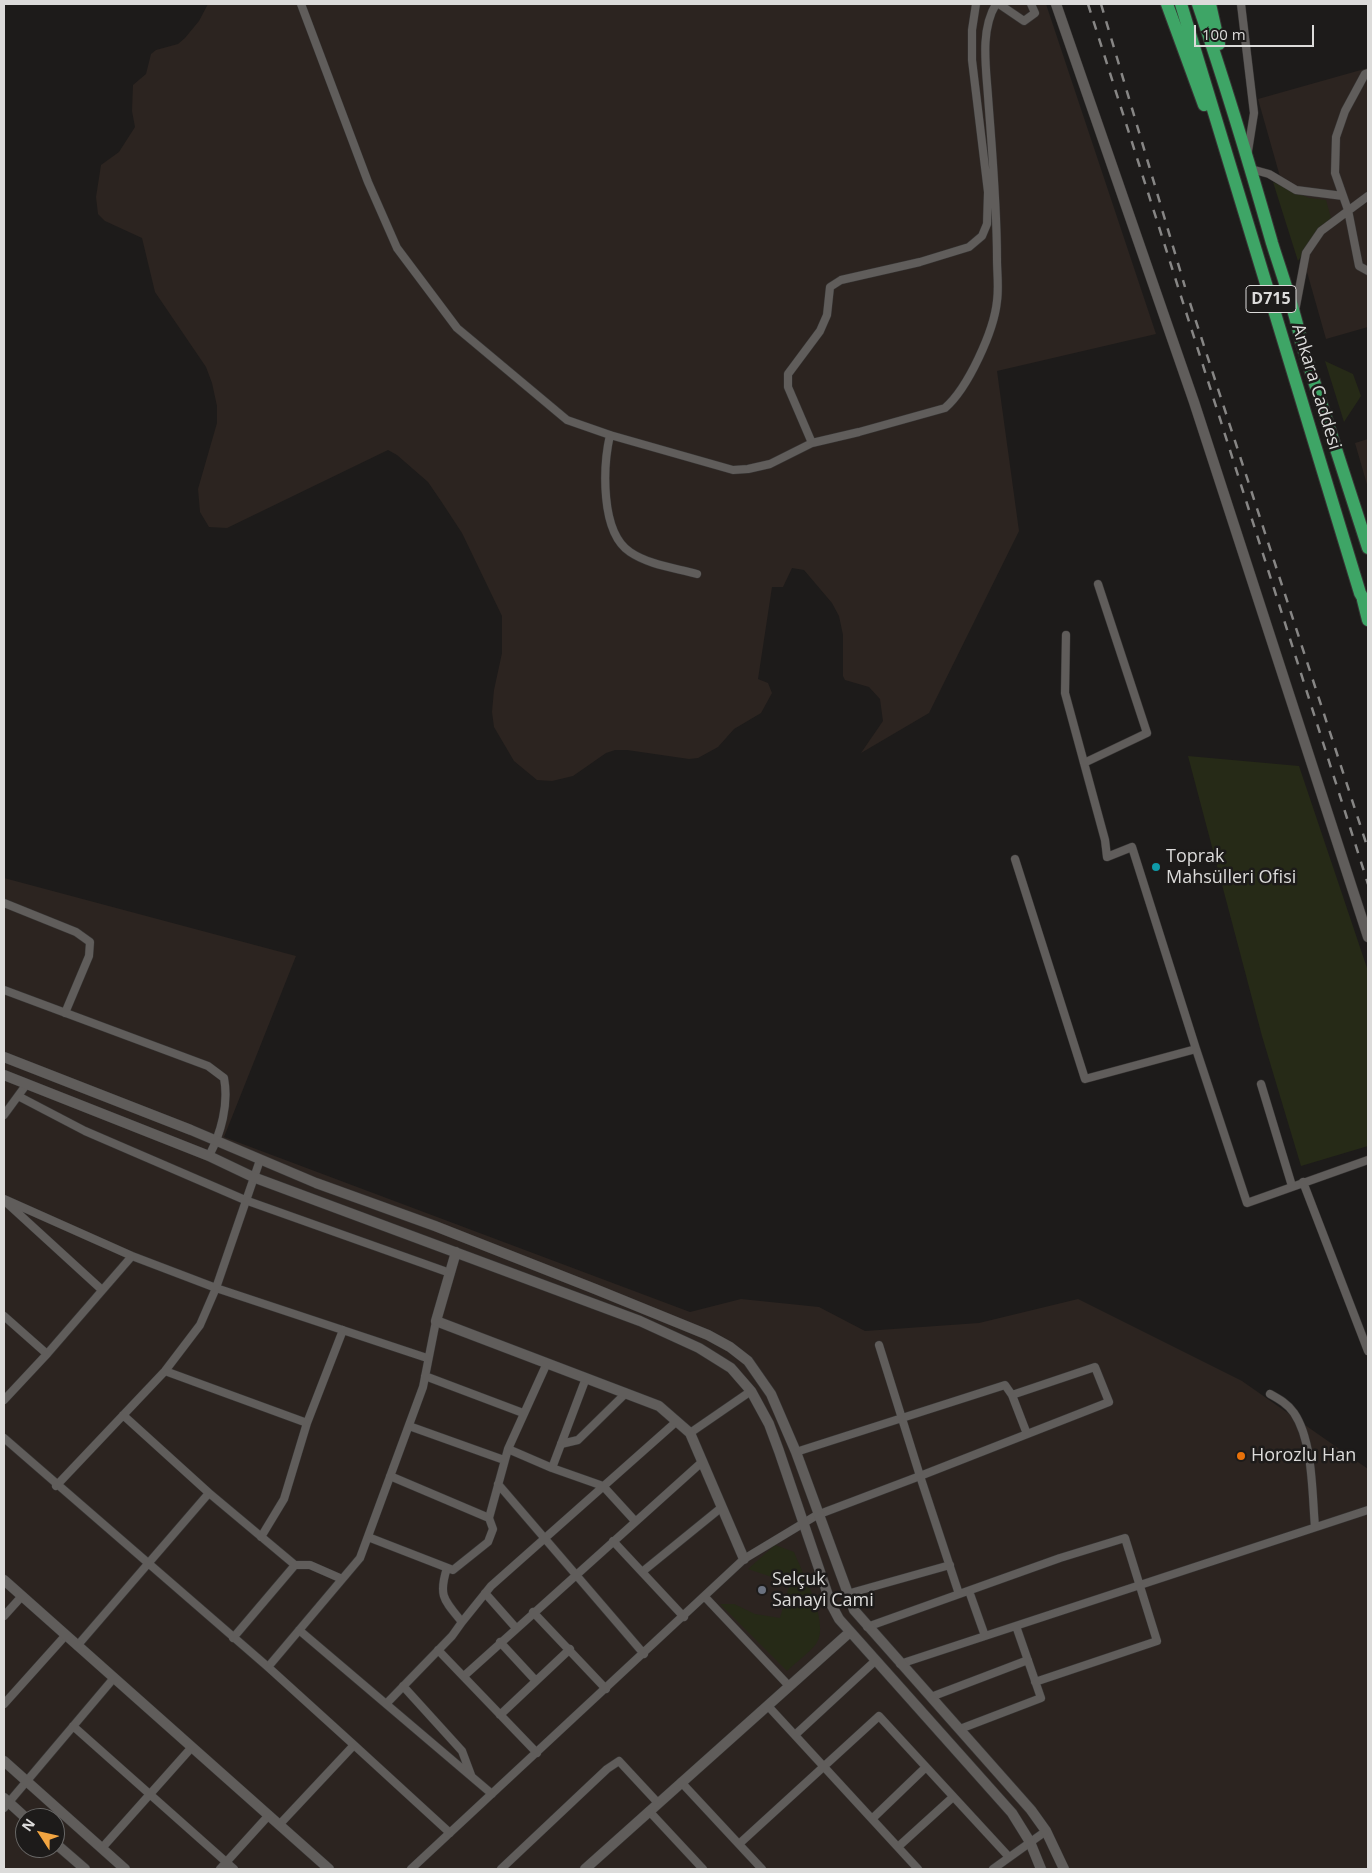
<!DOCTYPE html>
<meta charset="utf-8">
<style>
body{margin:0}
#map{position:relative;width:1372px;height:1873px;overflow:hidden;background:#1d1b1a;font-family:"Open Sans",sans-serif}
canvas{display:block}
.frame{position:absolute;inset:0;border:5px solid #dcdbda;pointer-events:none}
.north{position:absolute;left:15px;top:1808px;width:50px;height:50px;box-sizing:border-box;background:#1d1b1a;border:1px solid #696867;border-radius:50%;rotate:305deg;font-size:14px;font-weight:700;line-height:20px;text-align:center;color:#dcdbda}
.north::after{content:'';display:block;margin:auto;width:18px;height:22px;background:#f2a541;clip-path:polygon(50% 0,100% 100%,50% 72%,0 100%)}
.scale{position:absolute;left:1194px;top:25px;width:120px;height:22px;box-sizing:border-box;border:2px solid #dcdbda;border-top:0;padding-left:6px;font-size:15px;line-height:18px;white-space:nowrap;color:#dcdbda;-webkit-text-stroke:4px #1d1b1a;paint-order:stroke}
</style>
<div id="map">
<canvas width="1372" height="1873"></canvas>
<div class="frame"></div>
<div class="north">N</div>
<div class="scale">100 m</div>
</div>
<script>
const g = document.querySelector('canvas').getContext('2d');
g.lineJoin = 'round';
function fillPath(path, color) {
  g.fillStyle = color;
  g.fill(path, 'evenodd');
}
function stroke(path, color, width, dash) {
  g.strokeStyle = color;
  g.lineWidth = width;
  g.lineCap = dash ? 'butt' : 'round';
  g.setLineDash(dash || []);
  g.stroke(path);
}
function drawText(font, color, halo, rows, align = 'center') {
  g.font = font + ' "Open Sans",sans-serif';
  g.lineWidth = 5;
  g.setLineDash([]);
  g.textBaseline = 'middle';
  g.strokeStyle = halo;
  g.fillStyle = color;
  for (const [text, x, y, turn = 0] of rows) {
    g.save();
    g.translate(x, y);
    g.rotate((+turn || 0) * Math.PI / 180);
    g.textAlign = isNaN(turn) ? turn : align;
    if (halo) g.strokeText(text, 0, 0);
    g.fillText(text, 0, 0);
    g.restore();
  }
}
const built = new Path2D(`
 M208,4h838l110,330 -159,37 22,160 -90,182 -68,40 22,-32 -3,-22 -11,-12 -24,-7 -2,-4v-41l-4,-19 -7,-13 -28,-33 -12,-2 -9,19h-11l-14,92 10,4 4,10 -11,20 -27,16 -16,18 -20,11 -9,1 -62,-9h-12l-9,3 -33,23 -21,5 -15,-1 -23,-19 -20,-34 -2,-15 2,-22 8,-37v-37l-40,-83 -21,-32 -13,-19 -31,-27 -9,-5 -161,78 -18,-1 -9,-15 -2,-23 19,-66v-17l-5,-23 -6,-16 -51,-75 -13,-54 -37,-17 -7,-7 -2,-17 5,-32 18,-13 16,-25 -3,-16 1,-26 13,-11 5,-20 5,-4 22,-6 7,-6 14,-17z
 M1368,68v259l-42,12 -68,-240z
 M1368,439v49l-13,-45z
 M4,878l292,78 -72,181 466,175 51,-13 78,8 46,24 114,-8 99,-24 164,82 126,88v400h-1364zM25,1818h30v30h-30z`);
const green = new Path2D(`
 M1273,182l36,16 17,2 5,18 -12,11 -21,32z
 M1325,361l28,13 8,22 -17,26z
 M1188,756l111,10 69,205v175l-67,20 -39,-130z
 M775,1545l19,7c8,20 37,73 22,92 -8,10 -20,18 -29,27l-67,-67h14l21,10 25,4 10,-35 -42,-14z`);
const minor = new Path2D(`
 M301,4l67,178 29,66 60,80 110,92 43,15 123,35 15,-1 22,-5 42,-21 47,-11 86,-24c23,-20 49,-77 52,-107 2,-14 0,-28 0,-42 0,-54 -5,-108 -9,-163 -2,-29 -8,-66 8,-92
 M999,4l25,17 11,-8 -4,-9
 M1241,4l13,109 -6,38
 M1368,73l-3,1 -20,37 -9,26 -1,36 13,37 11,56 9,5
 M1251,169l18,5 27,16 47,6
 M1295,311l11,-58 15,-22 47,-35
 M610,435c-7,31 -10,97 20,117 19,13 46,16 67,22
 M812,443l-24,-56v-13l32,-43 7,-16 3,-28 11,-7 79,-18 49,-15 13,-11 5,-12 1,-32 -16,-132v-30l4,-26
 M1066,635l-1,58 40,147 2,17 25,-10 64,202
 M1084,763l63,-30 -49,-149
 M1015,859l70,220 111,-30 51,154 121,-43
 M4,903l72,29 14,10 -1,14 -24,57
 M4,990l204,76 16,12c5,26 -3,55 -15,78
 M1261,1084l31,102
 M18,1096l67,35 160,69 205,73
 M4,1115l22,-30
 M1303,1182l65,169
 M4,1199l128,57 84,32 211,70
 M8,1204l94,86
 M4,1316l43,38 85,-98
 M165,1371l142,52
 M425,1376l98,37
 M1270,1394c9,5 18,10 24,19 19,28 18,80 21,114
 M1012,1395l15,39
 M4,1400l43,-46
 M123,1415l86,78
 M409,1426l95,34
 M690,1433l61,-42
 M4,1438l264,229
 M561,1444l17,-4 48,-47
 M508,1449l44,19 51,18 32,35
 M796,1452l209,-67 7,10 83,-28 14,35 -189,74 39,118
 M552,1468l34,-90
 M390,1476l99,42 19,-69 39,-86
 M498,1484l146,170
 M56,1486l109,-115 35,-46 16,-37 44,-128
 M261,1537l23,-38 23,-76 36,-93
 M368,1537l85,33 35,-28 5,-13 -4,-11
 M613,1541l71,76
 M295,1565h15l32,14
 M642,1572l80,-65
 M969,1591l16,45
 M485,1593l31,35
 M847,1594l103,-29
 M705,1597l84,89
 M533,1612l73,77
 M4,1616l18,-20
 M462,1622l29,-36 186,-165
 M867,1627l193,-69 65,-20 32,103 -122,41
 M299,1630l193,164
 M500,1642l36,39
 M77,1646l132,-153 86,72 -62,73
 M438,1650l99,103
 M900,1664l468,-154
 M464,1676l238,-214
 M403,1686l59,65 9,24
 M931,1697l97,-37
 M4,1704l61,-68
 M386,1704l66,-68 10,-14c-18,-22 -24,-26 -15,-54
 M768,1706l150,163
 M500,1715l70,-66
 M73,1726l161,143
 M960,1729l81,-31 -25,-72
 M795,1735l80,-74
 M354,1745l96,88
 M681,1782l81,87
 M4,1808l109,-129
 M649,1811l54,58
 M873,1818l53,-51
 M279,1825l75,-80 -86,-78 92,-109 63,-171 13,-66
 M739,1844l140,-128 130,141
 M899,1846l54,-49
 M102,1848l90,-101
 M220,1869l49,-54
 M411,1869l333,-310 73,-44 103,-39 -41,-131
 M501,1869l106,-100 12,-8 39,42
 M993,1869l53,-38`);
const tertiary = new Path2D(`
 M1056,4l138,398 174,535
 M4,1057l187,73 125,53 119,43 160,63 113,46 22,12 18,14 23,33 25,58 58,158 177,200 15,21 18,38
 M4,1075l205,81 44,21 387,144 59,27 32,20 20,23 18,33 10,27 52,153 8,15 173,194 18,29 11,27
 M456,1252l-20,69 223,85 31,27 54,126
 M4,1580l325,289
 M4,1761l121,108
 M4,1798l22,20
 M55,1843l30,26
 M585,1869l265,-237`);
const trunk = new Path2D(`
 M1167,4l37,101
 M1181,4l179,589 8,14
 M1198,4c27,79 51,158 74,239 10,32 22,64 29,98l67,207
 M1210,4l9,40
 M1363,600l5,20`);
const rail = new Path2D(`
 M1088,4l280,880
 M1101,4l84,283
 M1190,303l178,546`);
const markers = [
 [1156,867,5,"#0f9aa8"],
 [1241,1456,5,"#e8710a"],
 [762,1590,5,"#6b7280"]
];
const shields = [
 [1271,299,50]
];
const shieldNames = [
 ["D715",1271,299]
];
const streetNames = [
 ["Ankara Caddesi",1316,387,73]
];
const poiNames = [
 ["Toprak",1166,857],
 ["Mahsülleri Ofisi",1166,878],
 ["Horozlu Han",1251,1456],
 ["Selçuk",772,1580],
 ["Sanayi Cami",772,1601]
];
fillPath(built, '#2c2420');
fillPath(green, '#262a17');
stroke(minor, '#373534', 9);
stroke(tertiary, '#373534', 11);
stroke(trunk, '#373534', 14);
stroke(minor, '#605d5b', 8);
stroke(tertiary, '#605d5b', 10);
stroke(trunk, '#3ea566', 12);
stroke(rail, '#878685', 2.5, [9, 9]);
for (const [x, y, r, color] of markers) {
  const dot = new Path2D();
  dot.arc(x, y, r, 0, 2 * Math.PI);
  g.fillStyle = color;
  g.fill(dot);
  stroke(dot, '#1d1b1a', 2);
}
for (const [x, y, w] of shields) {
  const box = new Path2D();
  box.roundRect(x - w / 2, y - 13.5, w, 27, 4);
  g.fillStyle = '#1d1b1a';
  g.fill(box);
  stroke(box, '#dcdbda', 1);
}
drawText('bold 16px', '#dcdbda', null, shieldNames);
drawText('18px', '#dcdbda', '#1d1b1a', streetNames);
drawText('18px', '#dcdbda', '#1d1b1a', poiNames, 'left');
</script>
